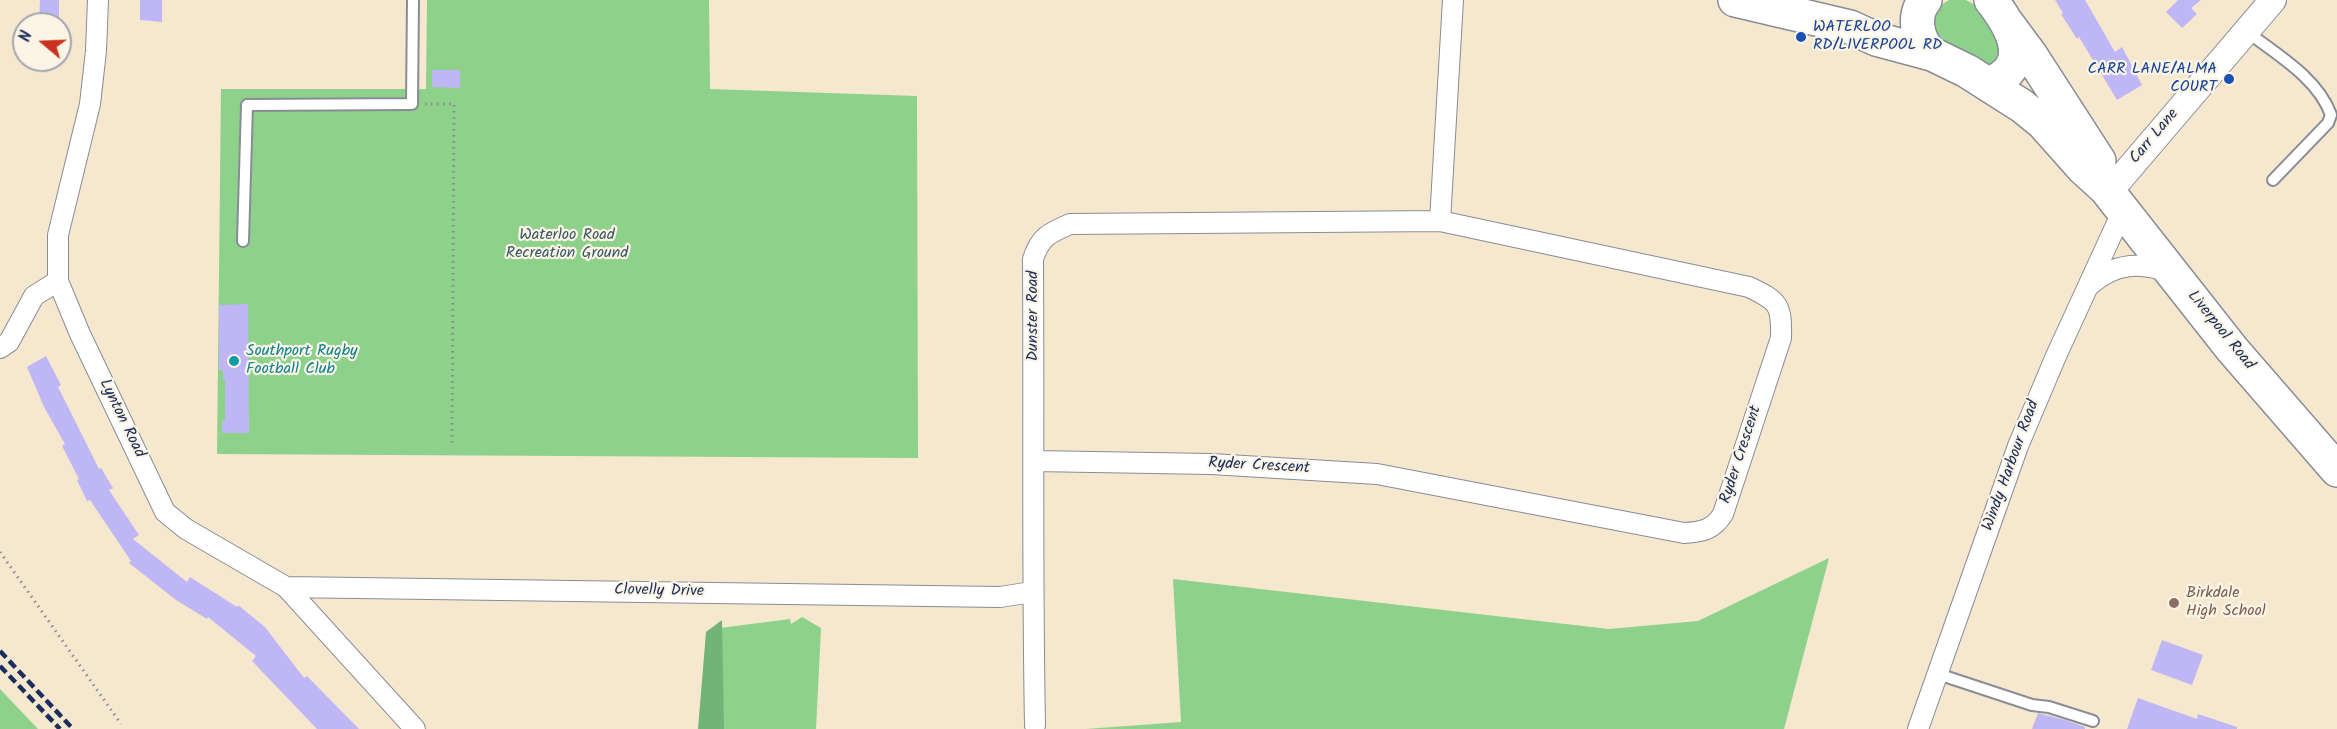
<!DOCTYPE html>
<style>
body{margin:0}
#map{position:relative;width:2337px;height:729px;overflow:hidden;background:#f6e8cf;font-family:Kalam,sans-serif}
canvas{display:block}
.north{position:absolute;left:12px;top:12px;width:60px;height:60px;box-sizing:border-box;background:#fcf5e5;border:2px solid #a2a6af;border-radius:50%;rotate:289deg;font-size:16px;font-weight:700;line-height:24px;text-align:center;color:#1b2f5e}
.north::after{content:'';display:block;margin:auto;width:21px;height:27px;background:#c8321e;clip-path:polygon(50% 0,100% 100%,50% 72%,0 100%)}
</style>
<div id="map">
<canvas width="2337" height="729"></canvas>
<div class="north">N</div>
</div>
<script>
const g = document.querySelector('canvas').getContext('2d');
g.lineJoin = 'round';
function fillPath(path, color) {
  g.fillStyle = color;
  g.fill(path, 'evenodd');
}
function stroke(path, color, width, dash) {
  g.strokeStyle = color;
  g.lineWidth = width;
  g.lineCap = dash ? 'butt' : 'round';
  g.setLineDash(dash || []);
  g.stroke(path);
}
function drawText(font, color, halo, rows, align = 'center') {
  g.font = font + ' Kalam,sans-serif';
  g.lineWidth = 4.5;
  g.setLineDash([]);
  g.textBaseline = 'middle';
  g.strokeStyle = halo;
  g.fillStyle = color;
  for (const [text, x, y, turn = 0] of rows) {
    g.save();
    g.translate(x, y);
    g.rotate((+turn || 0) * Math.PI / 180);
    g.textAlign = isNaN(turn) ? turn : align;
    if (halo) g.strokeText(text, 0, 0);
    g.fillText(text, 0, 0);
    g.restore();
  }
}
const green = new Path2D(`
 M427,0h282l1,89 207,7 1,362 -701,-4 4,-365h205z
 M1949,0h17l13,7 24,48 -9,16 -55,-22c-6,-22 -13,-36 10,-49z
 M1829,558l-45,171h-698l95,-7 -8,-143 436,50 89,-8z
 M802,617l19,11 -5,101h-113l9,-100 78,-10 1,5z
 M0,689l38,40h-38z`);
const forest = new Path2D(`
 M722,620l2,109h-26l8,-97z`);
const building = new Path2D(`
 M40,0h19v24h-20z
 M140,0h22v22l-22,-2z
 M2055,0h30l30,52 7,-5 20,38 -25,15 -38,-63 -2,2 -16,-25 2,-1z
 M2178,0h23l-10,8 6,6 -15,14 -16,-16z
 M432,70h28v18l-28,-1z
 M248,304l1,129h-27v-12h3v-42h-2v-9h-4v-65z
 M46,356l15,29 -3,2 41,82 2,-1 12,20 -4,2 30,45 -6,4 54,43 3,-5 47,30 1,-2 27,22 39,51 3,-2 52,53h-42l-65,-68 4,-5 -48,-39 -1,2 -31,-19 -47,-37 2,-2 -41,-61 -3,1 -10,-21 2,-1 -17,-33 3,-2 -21,-37 -17,-40z
 M2162,640l41,15 -11,30 -41,-15z
 M2138,698l59,21 1,-5 39,13v2h-110z
 M2038,713l27,7 20,7v2h-53z`);
const path = new Path2D(`
 M425,104h29l-2,340
 M0,552l121,172`);
const service = new Path2D(`
 M2246,31c30,23 72,47 85,84l-3,8 -55,57
 M243,241l4,-136 165,-1 1,-104
 M1938,674l94,31 17,2 44,14`);
const minor = new Path2D(`
 M98,0l-2,51 -6,53 -32,131v46l22,53 85,178 21,17 100,58 129,142
 M1440,221l13,-221
 M2090,285c24,-22 51,-24 81,-12
 M0,348l9,-6 25,-46 24,-15
 M1034,461l177,3 166,10 307,59c18,-1 29,-3 39,-19l58,-176c1,-34 -3,-37 -32,-51l-309,-66 -370,3c-21,9 -30,13 -37,35 1,155 -1,311 2,466
 M286,587l714,10 32,-5
 M1918,729l100,-283 38,-90 67,-146`);
const tertiary = new Path2D(`
 M2109,192l164,-192`);
const trunk = new Path2D(`
 M1735,0l115,27 26,12 56,15
 M1925,0c-13,16 -8,41 7,54l35,17 55,35 21,17 40,45 23,21 126,160 105,121
 M2007,23l23,31 69,107
 M1989,84c45,-18 24,-56 2,-84`);
const rail = new Path2D(`
 M0,651l73,78
 M0,666l60,63`);
const markers = [
 [1801,37,6,"#1a4fb4"],
 [2229,79,6,"#1a4fb4"],
 [234,361,6,"#0f9aa8"],
 [2174,603,6,"#8d6e63"]
];
const transitNames = [
 ["WATERLOO",1813,28],
 ["RD/LIVERPOOL RD",1813,46],
 ["CARR LANE/ALMA",2217,70,"right"],
 ["COURT",2217,88,"right"]
];
const streetNames = [
 ["Carr Lane",2155,137,-50],
 ["Dunster Road",1034,316,-90],
 ["Liverpool Road",2220,331,51],
 ["Lynton Road",121,419,64],
 ["Ryder Crescent",1742,455,-72],
 ["Windy Harbour Road",2012,466,-70],
 ["Ryder Crescent",1259,467,3],
 ["Clovelly Drive",659,592,1]
];
const parkNames = [
 ["Waterloo Road",567,236],
 ["Recreation Ground",567,254]
];
const cultureNames = [
 ["Southport Rugby",246,352],
 ["Football Club",246,370]
];
const educationNames = [
 ["Birkdale",2186,594],
 ["High School",2186,612]
];
fillPath(green, '#8dd18b');
fillPath(forest, '#72b377');
fillPath(building, '#bfb7f5');
stroke(service, '#888c96', 14);
stroke(minor, '#888c96', 22);
stroke(tertiary, '#888c96', 28);
stroke(trunk, '#888c96', 36);
stroke(path, '#888c96', 3, [1.5, 4.5]);
stroke(service, '#fff', 10);
stroke(minor, '#fff', 20);
stroke(tertiary, '#fff', 26);
stroke(trunk, '#fff', 33);
stroke(rail, '#1b2f5e', 4.5, [9, 4.5]);
for (const [x, y, r, color] of markers) {
  const dot = new Path2D();
  dot.arc(x, y, r, 0, 2 * Math.PI);
  g.fillStyle = color;
  g.fill(dot);
  stroke(dot, '#fcf5e5', 2);
}
drawText('16px', '#164399', '#fcf5e5', transitNames, 'left');
drawText('16px', '#1b2f5e', '#fcf5e5', streetNames);
drawText('16px', '#385869', '#fcf5e5', parkNames);
drawText('16px', '#0d838f', '#fcf5e5', cultureNames, 'left');
drawText('16px', '#785e54', '#fcf5e5', educationNames, 'left');
</script>
